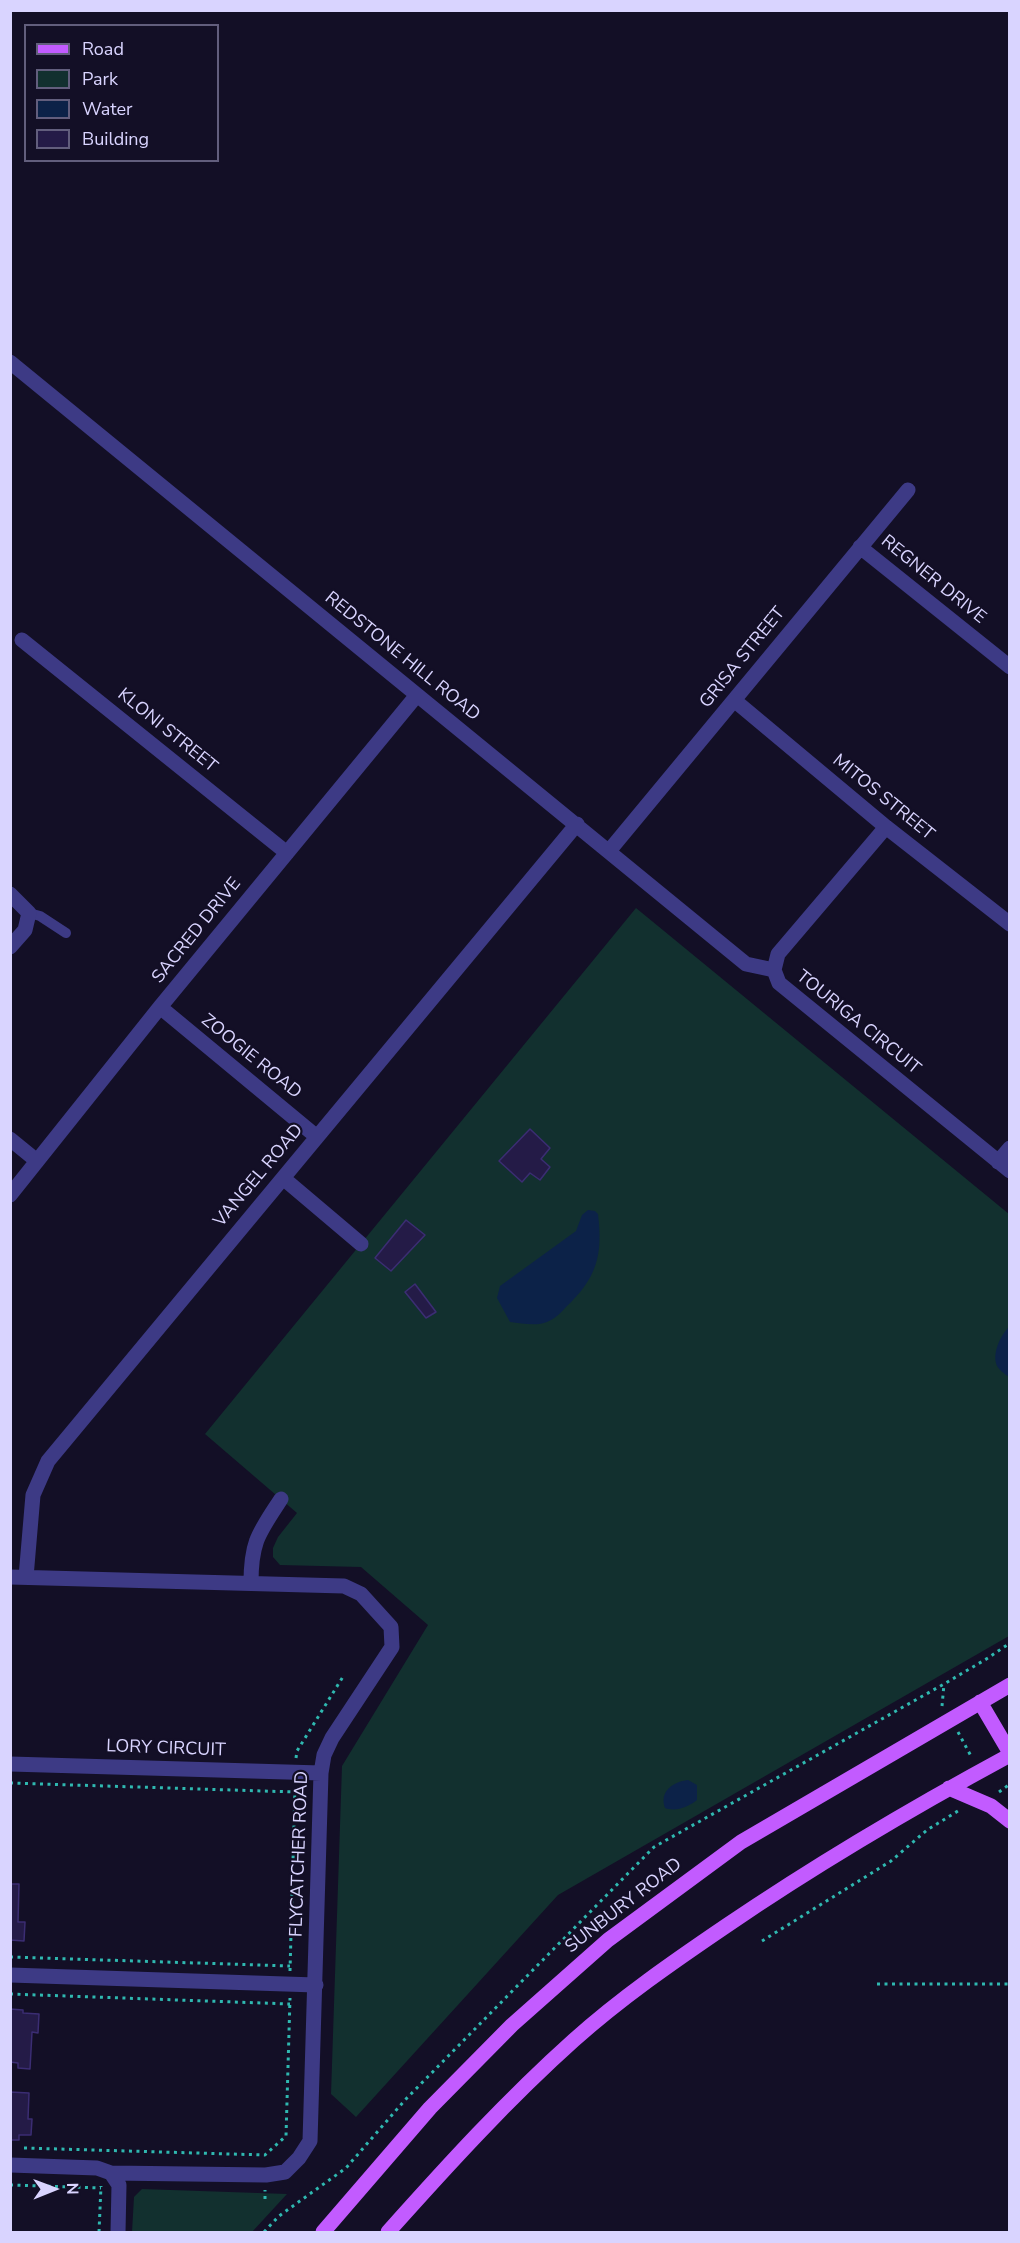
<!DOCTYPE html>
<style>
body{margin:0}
#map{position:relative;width:1020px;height:2243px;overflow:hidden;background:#130f26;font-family:"Nunito Sans",sans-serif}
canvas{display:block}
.frame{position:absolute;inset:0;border:12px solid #d9d4ff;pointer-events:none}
.legend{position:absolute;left:24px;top:24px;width:195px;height:138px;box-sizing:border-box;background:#130f26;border:2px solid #625e7d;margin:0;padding:8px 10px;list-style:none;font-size:18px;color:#d9d4ff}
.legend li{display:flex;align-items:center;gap:12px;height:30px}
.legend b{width:30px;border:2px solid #625e7d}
.north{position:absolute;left:24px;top:2159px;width:60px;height:60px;-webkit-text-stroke:4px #130f26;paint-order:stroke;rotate:89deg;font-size:16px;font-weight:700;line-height:24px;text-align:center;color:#d9d4ff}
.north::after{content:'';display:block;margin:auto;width:21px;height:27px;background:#d9d4ff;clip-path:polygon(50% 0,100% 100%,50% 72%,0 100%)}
</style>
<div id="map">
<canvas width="1020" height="2243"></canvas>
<div class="frame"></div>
<ul class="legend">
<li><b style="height:8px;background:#c25bff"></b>Road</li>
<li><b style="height:16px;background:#12302f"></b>Park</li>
<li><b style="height:16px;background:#0c2248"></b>Water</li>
<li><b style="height:16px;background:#241b47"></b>Building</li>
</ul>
<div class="north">N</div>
</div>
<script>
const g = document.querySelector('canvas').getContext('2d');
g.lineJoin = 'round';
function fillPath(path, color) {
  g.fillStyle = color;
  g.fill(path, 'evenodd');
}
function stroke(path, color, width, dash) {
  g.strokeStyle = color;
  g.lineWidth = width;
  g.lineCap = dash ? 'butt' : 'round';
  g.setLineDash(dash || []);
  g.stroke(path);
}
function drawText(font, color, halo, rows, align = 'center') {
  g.font = font + ' "Nunito Sans",sans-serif';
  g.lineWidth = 4.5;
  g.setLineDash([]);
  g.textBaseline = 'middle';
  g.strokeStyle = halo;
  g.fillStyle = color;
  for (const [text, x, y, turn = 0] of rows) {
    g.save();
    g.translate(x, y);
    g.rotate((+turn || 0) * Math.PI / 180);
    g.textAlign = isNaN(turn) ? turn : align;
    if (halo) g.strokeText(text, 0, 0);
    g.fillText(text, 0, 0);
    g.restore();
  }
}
const green = new Path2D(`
 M636,908l373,306v422l-451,259 -202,222 -25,-23 11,-328 86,-141 -67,-58 -81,-2 -7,-8v-9l5,-11 19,-24 -92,-79z
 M142,2189l145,5 -35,38h-120l2,-35z`);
const water = new Path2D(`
 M588,1210l7,1 3,3c5,41 -1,64 -32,93 -7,8 -16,16 -27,17 -9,1 -20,-1 -29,-2l-13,-24 3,-12 76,-55 6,-16z
 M1009,1327v50c-4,-3 -12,-8 -13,-14 -3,-12 5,-28 13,-36z
 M688,1780l9,5v15c-9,7 -21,12 -32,8 -6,-17 8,-26 23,-28z`);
const building = new Path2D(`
 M530,1129l20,19 -9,11 9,8 -10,13 -10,-7 -8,9 -23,-21z
 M406,1220l19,15 -34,36 -16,-13z
 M415,1284l21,28 -10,6 -21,-26z
 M10,1884h9l-1,38h7l-1,19 -14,-1z
 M10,2009l13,1v3l16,1 -1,19 -6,-1 -2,37 -12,-1v-5l-8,-1z
 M10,2092l19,1 -1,26h4l-1,16h-12v5h-9z`);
const path = new Path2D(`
 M942,1706l2,-22
 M958,1732l14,26
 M296,1758l1,-7 47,-76
 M10,1783l285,9
 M999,1792l11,-8
 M762,1941l129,-80 36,-31 31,-19h4
 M10,1957l280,9
 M290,1971l5,-183
 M877,1984h133
 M10,1994l280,10
 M24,2148l241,7 21,-19 4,-138
 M10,2185l91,3
 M265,2199v-9
 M99,2232l2,-46
 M264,2232l15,-16 67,-48 59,-68 249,-253 290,-163 44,-26 22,-15`);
const lane = new Path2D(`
 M29,913l11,3 26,17`);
const street = new Path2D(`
 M10,362l736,602 28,6
 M860,547l150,120
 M22,640l265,213
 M734,700l152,127 124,97
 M886,827l-108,127 -4,16 5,13 231,188
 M609,851l299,-361
 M10,894l19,19 -4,17 -15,17
 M160,1007l157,130
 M10,1139l27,22
 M998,1162l12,-14
 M283,1178l78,66
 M10,1195l150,-188 257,-312
 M10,1577l334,9 17,8 30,33 1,20 -60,91 -8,17 -3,18 -11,368 -11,17 -14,14 -19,3 -155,-2
 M26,1577l7,-82 15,-34 529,-637
 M251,1583c0,-42 8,-50 30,-84
 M10,1764l311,9
 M10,1975l306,10
 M10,2165l87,3 14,5 8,12 -1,47`);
const primary = new Path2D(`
 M980,1702l30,51
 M949,1788l42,18 19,15
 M323,2232l107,-124 82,-83 96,-85 133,-98 269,-157
 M388,2232c59,-66 119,-132 186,-192 47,-42 99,-78 152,-114 91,-62 186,-118 284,-171`);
const streetNames = [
 ["REGNER DRIVE",933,580,39],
 ["REDSTONE HILL ROAD",402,657,39],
 ["GRISA STREET",743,658,-51],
 ["KLONI STREET",167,731,39],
 ["MITOS STREET",883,798,39],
 ["SACRED DRIVE",197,931,-51],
 ["TOURIGA CIRCUIT",858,1023,39],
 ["ZOOGIE ROAD",251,1057,39],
 ["VANGEL ROAD",259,1176,-50],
 ["LORY CIRCUIT",166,1749,2],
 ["FLYCATCHER ROAD",300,1854,-88],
 ["SUNBURY ROAD",624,1906,-38]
];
fillPath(green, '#12302f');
fillPath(water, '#0c2248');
fillPath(building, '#241b47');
stroke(building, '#3b2d73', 1.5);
stroke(path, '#2fb8b0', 3, [3, 4.5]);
stroke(lane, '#3d3a85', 10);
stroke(street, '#3d3a85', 15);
stroke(primary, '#c25bff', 15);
drawText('18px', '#d9d4ff', '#130f26', streetNames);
</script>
